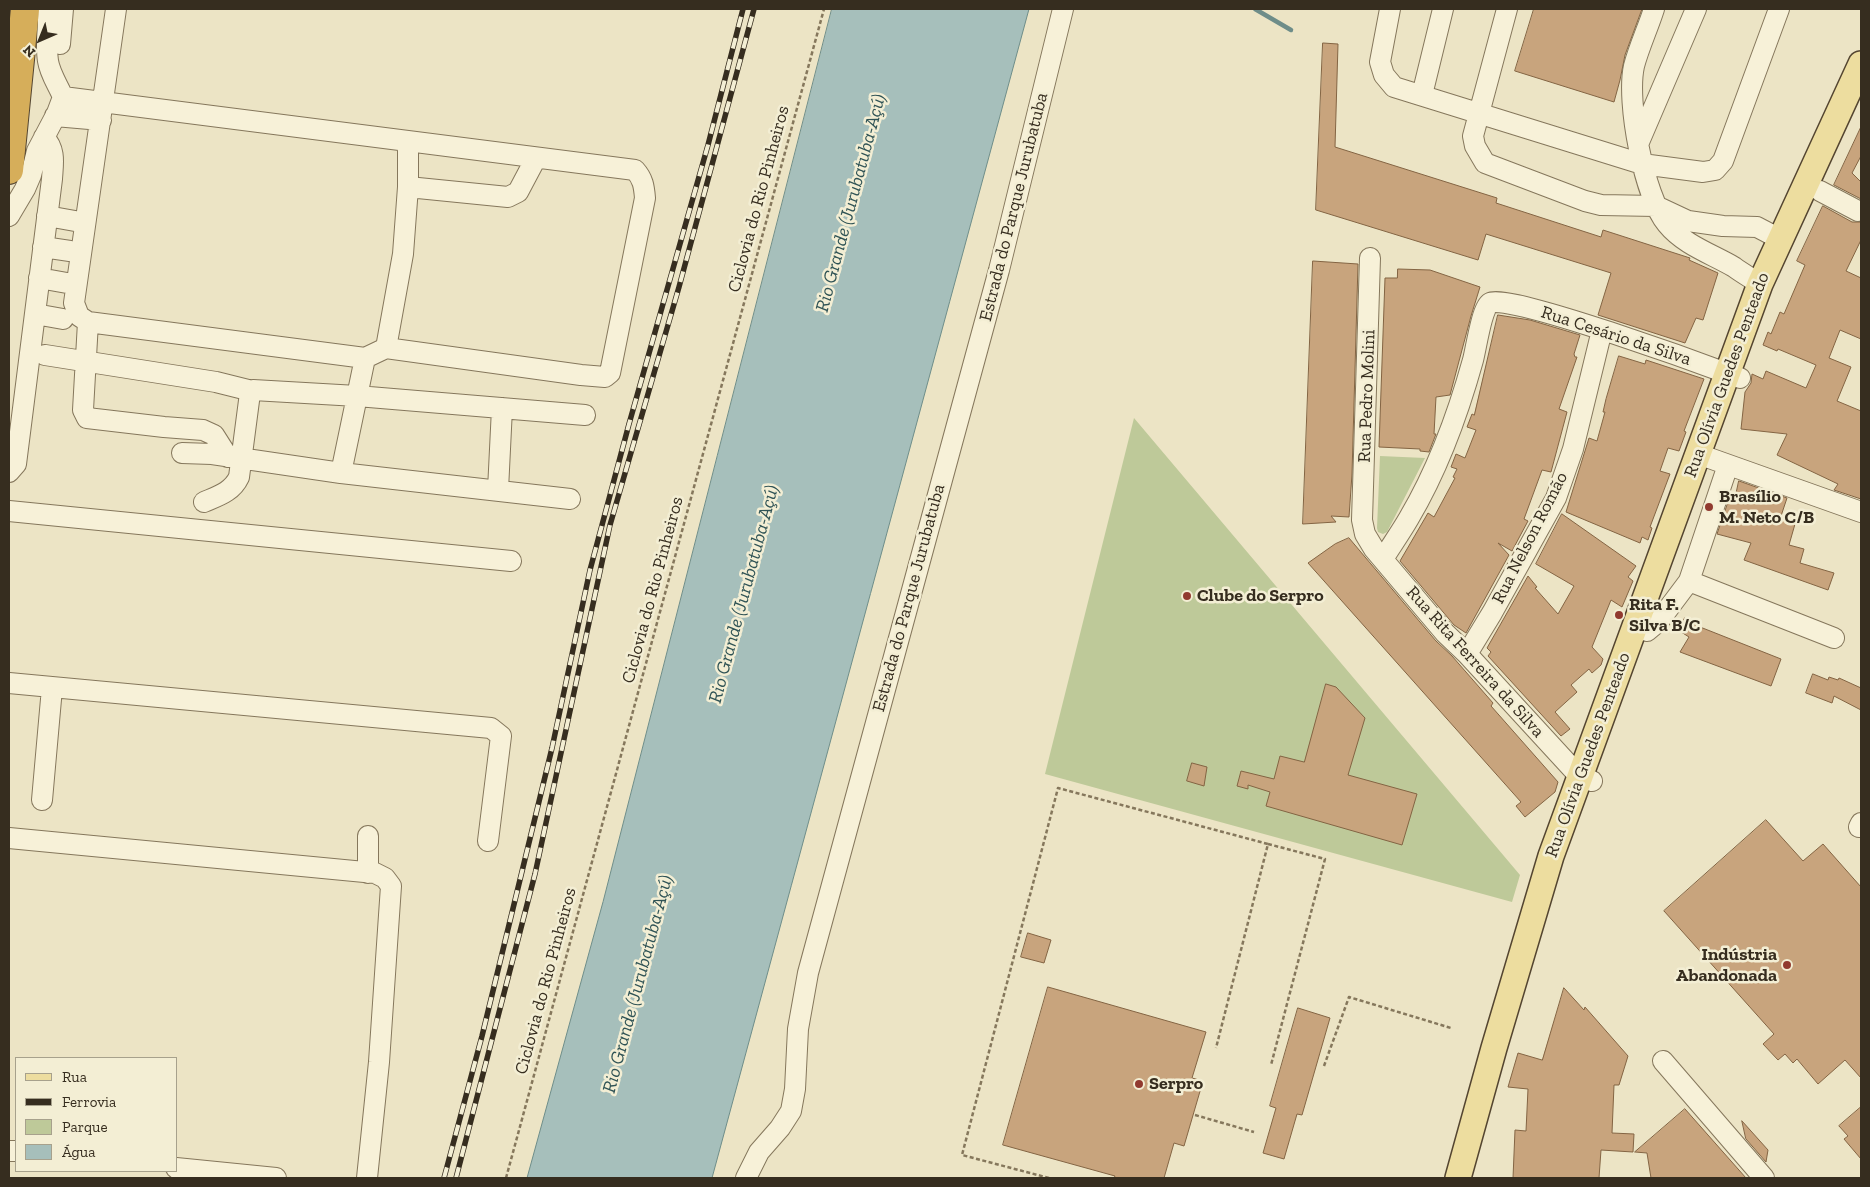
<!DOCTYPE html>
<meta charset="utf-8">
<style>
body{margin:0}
#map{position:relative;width:1870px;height:1187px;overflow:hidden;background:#ece4c5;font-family:"Zilla Slab",serif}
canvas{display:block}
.frame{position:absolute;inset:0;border:10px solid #362d1f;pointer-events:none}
.legend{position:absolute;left:15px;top:1057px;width:162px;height:115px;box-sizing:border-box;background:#f3eed4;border:1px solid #a7a18c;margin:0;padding:6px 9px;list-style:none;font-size:15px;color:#362d1f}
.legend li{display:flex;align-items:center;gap:10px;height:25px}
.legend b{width:25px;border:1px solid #a7a18c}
.north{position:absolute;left:15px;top:15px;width:50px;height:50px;-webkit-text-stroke:4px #f3eed4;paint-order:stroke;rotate:224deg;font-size:14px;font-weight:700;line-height:20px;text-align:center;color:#362d1f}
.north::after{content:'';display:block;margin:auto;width:18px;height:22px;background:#362d1f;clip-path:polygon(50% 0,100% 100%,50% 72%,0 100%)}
</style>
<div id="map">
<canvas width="1870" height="1187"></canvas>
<div class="frame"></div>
<ul class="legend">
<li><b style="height:6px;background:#eddd9f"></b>Rua</li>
<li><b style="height:6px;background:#362d1f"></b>Ferrovia</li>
<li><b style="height:14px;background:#bec999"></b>Parque</li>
<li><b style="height:14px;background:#a6bfbb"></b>Água</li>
</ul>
<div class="north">N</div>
</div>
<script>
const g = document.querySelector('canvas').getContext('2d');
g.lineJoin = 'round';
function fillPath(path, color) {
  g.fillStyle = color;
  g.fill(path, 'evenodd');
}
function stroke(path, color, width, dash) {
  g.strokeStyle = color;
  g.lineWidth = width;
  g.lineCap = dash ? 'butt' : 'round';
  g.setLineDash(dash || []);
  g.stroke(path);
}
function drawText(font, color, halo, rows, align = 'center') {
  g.font = font + ' "Zilla Slab",serif';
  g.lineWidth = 5;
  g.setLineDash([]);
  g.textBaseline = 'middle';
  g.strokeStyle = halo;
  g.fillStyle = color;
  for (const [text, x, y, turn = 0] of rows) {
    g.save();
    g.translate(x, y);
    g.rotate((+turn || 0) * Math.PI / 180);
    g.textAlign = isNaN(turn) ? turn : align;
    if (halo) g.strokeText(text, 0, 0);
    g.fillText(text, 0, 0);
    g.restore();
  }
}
const green = new Path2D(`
 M1134,418l386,457 -8,27 -467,-128z
 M1380,456l45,2 -38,74 -4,2 -5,-2 -1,-4z`);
const water = new Path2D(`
 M832,9h197l-317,1169h-185l76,-276z`);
const stream = new Path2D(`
 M1255,9l36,21`);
const building = new Path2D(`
 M1534,9h108l-17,46 -5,25 -6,22 -99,-31z
 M1323,43l15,1 -3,103 162,51 -1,5 105,34 2,-7 87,28 -1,2 29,13 -15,47 -7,-2 -11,25 -87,-28 13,-42 -125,-39 -8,26 -162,-50z
 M1861,127v29l-9,17 9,9v17l-27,-14z
 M1823,206l29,16h9v18l-15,31 15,7v61l-21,-9 -11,28 22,9 -14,34 24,10v88l-27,-9 4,-6 -61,-29 10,-21 -46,-5 4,-37 6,-9 1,-9 11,5 3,-8 40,17 10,-23 -38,-16 -1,2 -14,-6 5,-13 3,2 9,-22 4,2 21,-49 -8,-4z
 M1313,261l45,3 -6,210 -3,43 -18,-1 5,6 -33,2z
 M1398,269l32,1 50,17 -9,29 -21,79 -14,2 -2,37h2l-7,18 -9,-1v-2l-41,-2 6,-169h12z
 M1498,315l32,5 50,15 -6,19 1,3h2l-18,52 8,3 -16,60 -9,-2 -18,49 4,2 -16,30 -14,-8 11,12 -43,78 -12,-8 -54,-64 28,-48 6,4 21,-39 -2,-1 4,-8 -6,-2 5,-13 9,4 11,-28 -9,-3 5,-13 2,1z
 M1619,356l26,8 1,-4 58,19 -20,52 2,1 -7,19 -11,-3 -8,23 10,3 -20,53 2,1 -4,12 -6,-3 -2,6 -74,-31 23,-74 8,3 8,-29h-2l3,-13z
 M1739,481l48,17 -7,21 15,5 -6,21 15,4 -4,14 34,10 -6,17 -84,-30 7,-17 -34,-9 12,-35 5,2z
 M1562,514l74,52 -8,11 5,4 -11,26 -11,-7 -19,47 11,12 -2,6 -9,8 -3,-4 -18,16 6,7 -22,20 15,17 -9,7 -73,-80 3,-4 -4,-4 41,-72 9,11 -2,1 23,26 16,-28 -38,-22z
 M1349,538l87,103 16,15 41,47 -2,3 67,76 -3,10 -30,25 -9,-11 5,-4 -213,-239 27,-19z
 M1685,618l10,7 86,34 -10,27 -91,-34 9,-15 -11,-7z
 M1813,674l15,6 1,-3 9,3 1,-2 22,10v22l-27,-14 -2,7 -26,-10z
 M1326,684l10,3 29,31 -17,57 69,19 -15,51 -136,-39 4,-14 -22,-7v4l-11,-3 4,-15 33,8 6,-23 24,6z
 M1192,763l15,4 -3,19 -17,-5z
 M1766,820l37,41 20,-17 38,43v191l-16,-18 -27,24 -21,-25 -4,4 -8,-9 -7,6 -15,-16 11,-10 -110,-123z
 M1028,933l23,7 -7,23 -23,-6z
 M1048,987l158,45 -14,46 11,3 -19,65 -10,-3 -10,35h-50l1,-2 -112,-31z
 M1564,988l20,22 1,-3 43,49 -9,29h-5l-2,48 22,1 -1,18 -32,-2 -2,28h-86l2,-48 11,1 2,-42 -20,-2 10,-34 24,7z
 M1298,1008l32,10 -28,97 -5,-1 -13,45 -21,-6 13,-45 -6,-2z
 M1861,1107v52l-17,-20 4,-3 -9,-10z
 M1685,1109l61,69h-95l-4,-25 -12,-1z
 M1742,1121l26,29 -2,12 -20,-23z`);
const path = new Path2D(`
 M1268,844l57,15 -54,206
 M1324,1066l25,-69 102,31
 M1195,1115l59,17
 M506,1178l318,-1169
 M1049,1178l-87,-23 96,-367 210,56 -52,204`);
const minor = new Path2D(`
 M116,9l-42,294 5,13 9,6 277,36 21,-10 17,-94 5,-67v-46
 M1390,9l-10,53 4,13 10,12 248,77 61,8 12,-2 8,-9 56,-152
 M1507,9l-34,127 2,10 10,17 100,38 16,4 55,1 32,15 35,5 34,1 23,12
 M1654,9c-6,19 -15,38 -20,57 -8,36 10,130 33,158 17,21 45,30 67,43 8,6 17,11 26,17
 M60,44l3,-35
 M1422,95l21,-86
 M63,97l572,73c8,9 9,16 10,28l-35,175 -5,4 -24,-2 -195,-27
 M55,116l46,4
 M1639,142l57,-133
 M408,187l100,10 10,-5 18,-34
 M1820,191l38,20
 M9,216l16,-27 6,-14 6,-24 20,-38 6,-16c-5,-12 -13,-23 -15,-36 -3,-18 1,-35 0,-52
 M47,216l28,5
 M43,247l27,4
 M1370,258l-8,262 3,14 9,15 71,84 22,21 113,123 12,4
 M39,278l28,5
 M35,314l28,5
 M88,322l-5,88 4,8 77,9 39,3 11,5 14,22
 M45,355l171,27 36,9
 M182,453l30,1 129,19 24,-115
 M1698,454l163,58
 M9,472l7,-8 36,-285c1,-16 4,-29 -8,-42
 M341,473l229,26
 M498,490l4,-82
 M204,502c14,-6 28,-10 35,-25l11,-84 3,-3 104,6 228,19
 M9,511l502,50
 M1383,559c8,-13 18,-27 26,-41 29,-49 49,-104 64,-158 3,-11 9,-53 17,-57 19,-10 218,63 250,75
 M1689,581l145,57
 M1647,631l12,-10 30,-40 39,-116
 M1467,654l25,-41 64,-115 17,-49 29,-119
 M9,683l482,45 10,8 -13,105
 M42,800l10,-112
 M1859,827l2,-4
 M368,836v37
 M9,838l366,35 10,5 6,8 -12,176 -12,116
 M1663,1061l101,117
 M9,1151h7
 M176,1168l100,10
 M746,1178l13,-26 21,-24 11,-17 4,-22 3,-60 10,-56 191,-703 64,-261`);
const major = new Path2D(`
 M1458,1178l36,-130 57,-192 209,-572 101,-220`);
const highway = new Path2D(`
 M9,170l16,-161`);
const rail = new Path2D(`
 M444,1178l38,-142 70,-288 38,-178 39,-146 79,-279 35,-136
 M456,1178l79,-304 75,-349 69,-238 75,-278`);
const markers = [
 [1709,507,5,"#913a2f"],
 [1187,596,5,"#913a2f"],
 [1619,615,5,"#913a2f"],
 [1787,965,5,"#913a2f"],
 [1139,1084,5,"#913a2f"]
];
const streetNames = [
 ["Ciclovia do Rio Pinheiros",759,199,-75],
 ["Estrada do Parque Jurubatuba",1014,207,-76],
 ["Rua Cesário da Silva",1616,336,18],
 ["Rua Olívia Guedes Penteado",1727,375,-70],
 ["Rua Pedro Molini",1367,396,-88],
 ["Rua Nelson Romão",1530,538,-63],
 ["Ciclovia do Rio Pinheiros",653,590,-75],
 ["Estrada do Parque Jurubatuba",909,598,-75],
 ["Rua Rita Ferreira da Silva",1475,662,48],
 ["Rua Olívia Guedes Penteado",1588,755,-70],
 ["Ciclovia do Rio Pinheiros",546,981,-75]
];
const poiNames = [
 ["Brasílio",1719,497],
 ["M. Neto C/B",1719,518],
 ["Clube do Serpro",1197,596],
 ["Rita F.",1629,605],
 ["Silva B/C",1629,626],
 ["Indústria",1777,955,"right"],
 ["Abandonada",1777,976,"right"],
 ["Serpro",1149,1084]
];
const waterNames = [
 ["Rio Grande (Jurubatuba-Açú)",851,203,-75],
 ["Rio Grande (Jurubatuba-Açú)",744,594,-75],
 ["Rio Grande (Jurubatuba-Açú)",638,984,-75]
];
fillPath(green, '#bec999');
fillPath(water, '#a6bfbb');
stroke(water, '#6e8d89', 1);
stroke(stream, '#6e8d89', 4.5);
fillPath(building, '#c8a47d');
stroke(building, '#836443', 1);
stroke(minor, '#85775c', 22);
stroke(major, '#544530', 28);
stroke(highway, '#544530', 30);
stroke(path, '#85775c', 2.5, [4, 2.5]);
stroke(minor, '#f7f1d8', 20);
stroke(major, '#eddd9f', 25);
stroke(highway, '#d6ae5a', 28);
stroke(rail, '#362d1f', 5.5);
stroke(rail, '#f3eed4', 4, [11]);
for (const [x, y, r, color] of markers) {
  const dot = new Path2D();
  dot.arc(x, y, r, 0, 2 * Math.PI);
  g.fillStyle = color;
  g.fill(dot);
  stroke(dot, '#f3eed4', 2);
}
drawText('18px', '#362d1f', '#f3eed4', streetNames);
drawText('bold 18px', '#362d1f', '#f3eed4', poiNames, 'left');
drawText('italic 19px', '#2f5355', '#f3eed4', waterNames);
</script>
